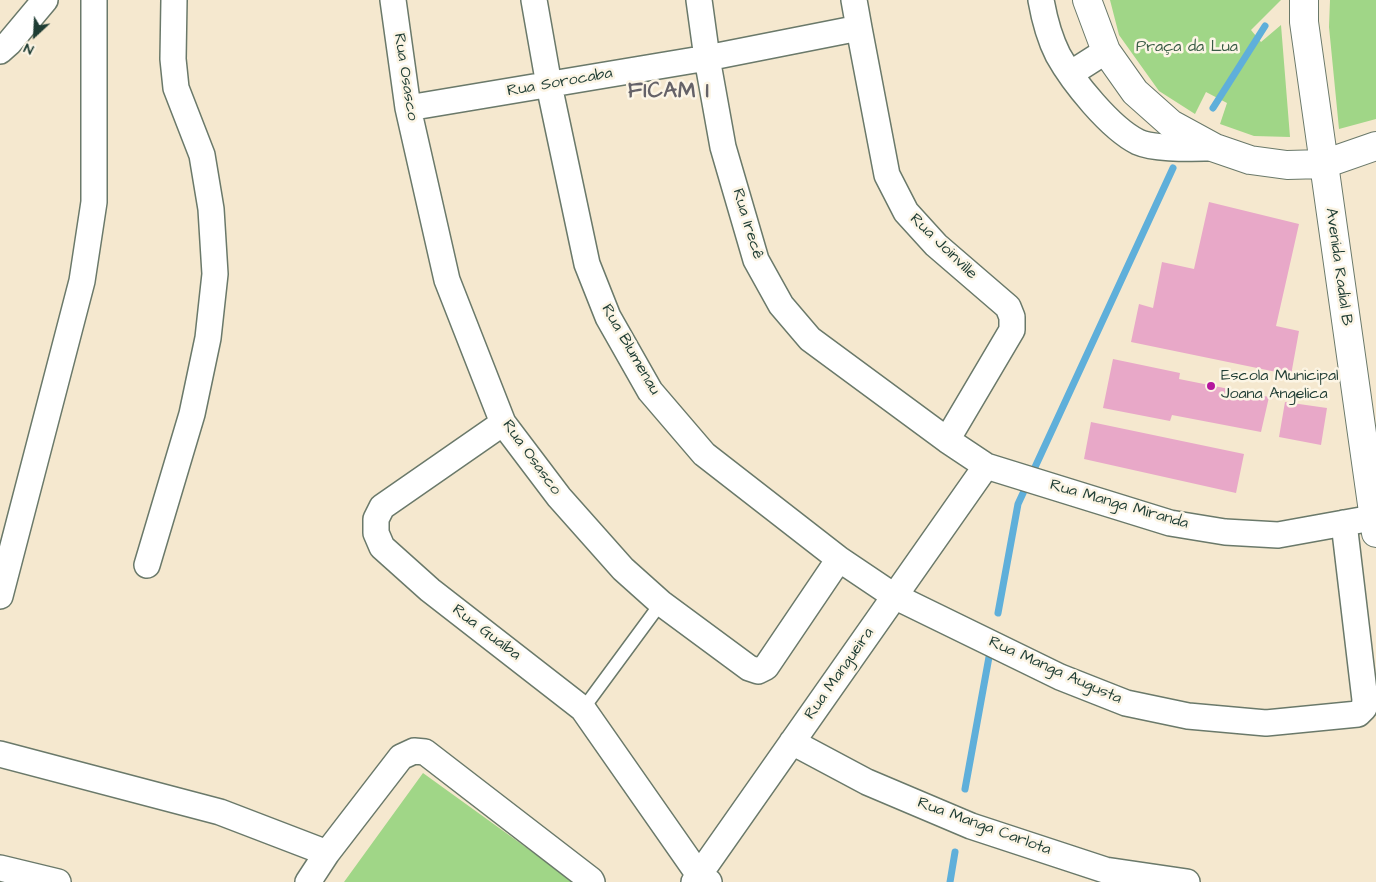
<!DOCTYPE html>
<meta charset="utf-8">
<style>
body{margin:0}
#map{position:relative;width:1376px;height:882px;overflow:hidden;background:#f5e8cf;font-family:"Architects Daughter",sans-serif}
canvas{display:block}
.north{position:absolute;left:10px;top:10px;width:50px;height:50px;-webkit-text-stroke:4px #fcf5e5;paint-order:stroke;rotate:205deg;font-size:14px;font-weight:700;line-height:20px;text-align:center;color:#1f3d34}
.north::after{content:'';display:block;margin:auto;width:18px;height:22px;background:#1f3d34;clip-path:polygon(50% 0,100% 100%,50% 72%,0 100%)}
</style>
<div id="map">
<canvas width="1376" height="882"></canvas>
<div class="north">N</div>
</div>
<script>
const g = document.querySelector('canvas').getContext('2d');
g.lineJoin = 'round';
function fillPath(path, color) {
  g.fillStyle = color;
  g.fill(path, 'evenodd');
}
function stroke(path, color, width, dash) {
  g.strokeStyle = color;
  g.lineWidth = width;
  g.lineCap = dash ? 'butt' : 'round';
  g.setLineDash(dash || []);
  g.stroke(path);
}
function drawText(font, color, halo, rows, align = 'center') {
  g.font = font + ' "Architects Daughter",sans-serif';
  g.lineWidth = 5;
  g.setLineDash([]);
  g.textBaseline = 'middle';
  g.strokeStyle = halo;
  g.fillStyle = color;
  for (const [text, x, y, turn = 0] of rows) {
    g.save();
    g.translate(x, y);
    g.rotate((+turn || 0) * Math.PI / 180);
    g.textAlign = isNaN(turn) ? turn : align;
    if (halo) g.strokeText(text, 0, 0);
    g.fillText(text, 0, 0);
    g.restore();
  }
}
const green = new Path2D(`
 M1110,0h171l-30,30 10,12 20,-17 9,112 -36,-1 -34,-12 7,-21 -21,-11 -11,22 -36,-23 -40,-56z
 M1330,0h46v119l-37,10 -10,-102z
 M423,773l151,109h-230z`);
const stream = new Path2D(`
 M1213,108l52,-82
 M998,613l20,-109 155,-336
 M965,789l24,-132
 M950,882l5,-30`);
const building = new Path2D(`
 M1209,202l90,22 -23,102 23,5 -8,44 -160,-33 8,-38 14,4 9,-46 32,7z
 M1113,359l67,14 -1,6 90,18 -8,35 -89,-17 -2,6 -67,-13z
 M1285,402l42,6 -6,37 -42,-8z
 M1091,422l153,32 -8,39 -152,-34z`);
const lane = new Path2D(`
 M583,709l78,-106`);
const street = new Path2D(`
 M393,0l15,108 39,172 56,143 56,74 64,72 38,34 88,65 9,3 8,-4 73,-108
 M534,0l15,85 38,179 21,53 42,74 54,63 135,105 55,37 166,81 66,26 62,13 78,7 92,-9 6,-6 1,-8 -21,-177
 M699,0l8,58 16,89 33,113 25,45 29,34 137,101 39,26 184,57 55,9 53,3 83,-15
 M854,0l5,28 28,147 19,37 30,33 72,62 4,10v13l-65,110
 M1041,0c3,17 9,39 17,55 15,27 52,73 80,87 18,8 57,6 77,6
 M0,51l9,-8 36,-43
 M1070,74l36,-23
 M408,108l299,-50 152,-30
 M503,423l-121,84 -6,12v14l6,14 48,43 153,119 116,166 10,7
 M147,565l45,-151 16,-76 7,-64 -4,-65 -9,-54 -26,-67 -3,-29 1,-59
 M0,596l82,-315 12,-79v-202
 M792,742l75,40 104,44 134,44 82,12
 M0,754l220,58 107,41
 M0,868l58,14
 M308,882l19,-29 74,-96 13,-6 11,1 166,128 1,2
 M694,882l292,-416`);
const secondary = new Path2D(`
 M1087,0l19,51 29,41 36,32 44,24 35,12 37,5 37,-1 52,-18
 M1304,0v22l72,511`);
const markers = [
 [1211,386,5,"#b5179e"]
];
const parkNames = [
 ["Praça da Lua",1187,48]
];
const streetNames = [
 ["Rua Osasco",405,77,81],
 ["Rua Sorocaba",560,83,-10],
 ["Rua Irecê",747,224,73],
 ["Rua Joinville",943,247,44],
 ["Avenida Radial B",1338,267,82],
 ["Rua Blumenau",630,350,60],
 ["Rua Osasco",531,458,54],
 ["Rua Manga Miranda",1119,505,16],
 ["Rua Guaíba",486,633,37],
 ["Rua Manga Augusta",1055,671,24],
 ["Rua Mangueira",840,674,-55],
 ["Rua Manga Carlota",984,827,20]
];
const poiNames = [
 ["Escola Municipal",1221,377],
 ["Joana Angelica",1221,395]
];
const districtNames = [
 ["FICAM I",669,93]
];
fillPath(green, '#a0d687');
stroke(stream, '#5fafda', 7);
fillPath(building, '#e8a8c8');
stroke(lane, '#6a796a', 15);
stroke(street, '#6a796a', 28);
stroke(secondary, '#6a796a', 30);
stroke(lane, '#fff', 12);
stroke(street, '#fff', 25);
stroke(secondary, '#fff', 28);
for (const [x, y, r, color] of markers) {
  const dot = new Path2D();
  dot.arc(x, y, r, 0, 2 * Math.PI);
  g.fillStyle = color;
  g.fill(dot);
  stroke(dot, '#fcf5e5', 2);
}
drawText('16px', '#395c45', '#fcf5e5', parkNames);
drawText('16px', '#1f3d34', '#fcf5e5', streetNames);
drawText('16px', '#1f3d34', '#fcf5e5', poiNames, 'left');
g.letterSpacing = '1px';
drawText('bold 21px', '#656268', '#fcf5e5', districtNames);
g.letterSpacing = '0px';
</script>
